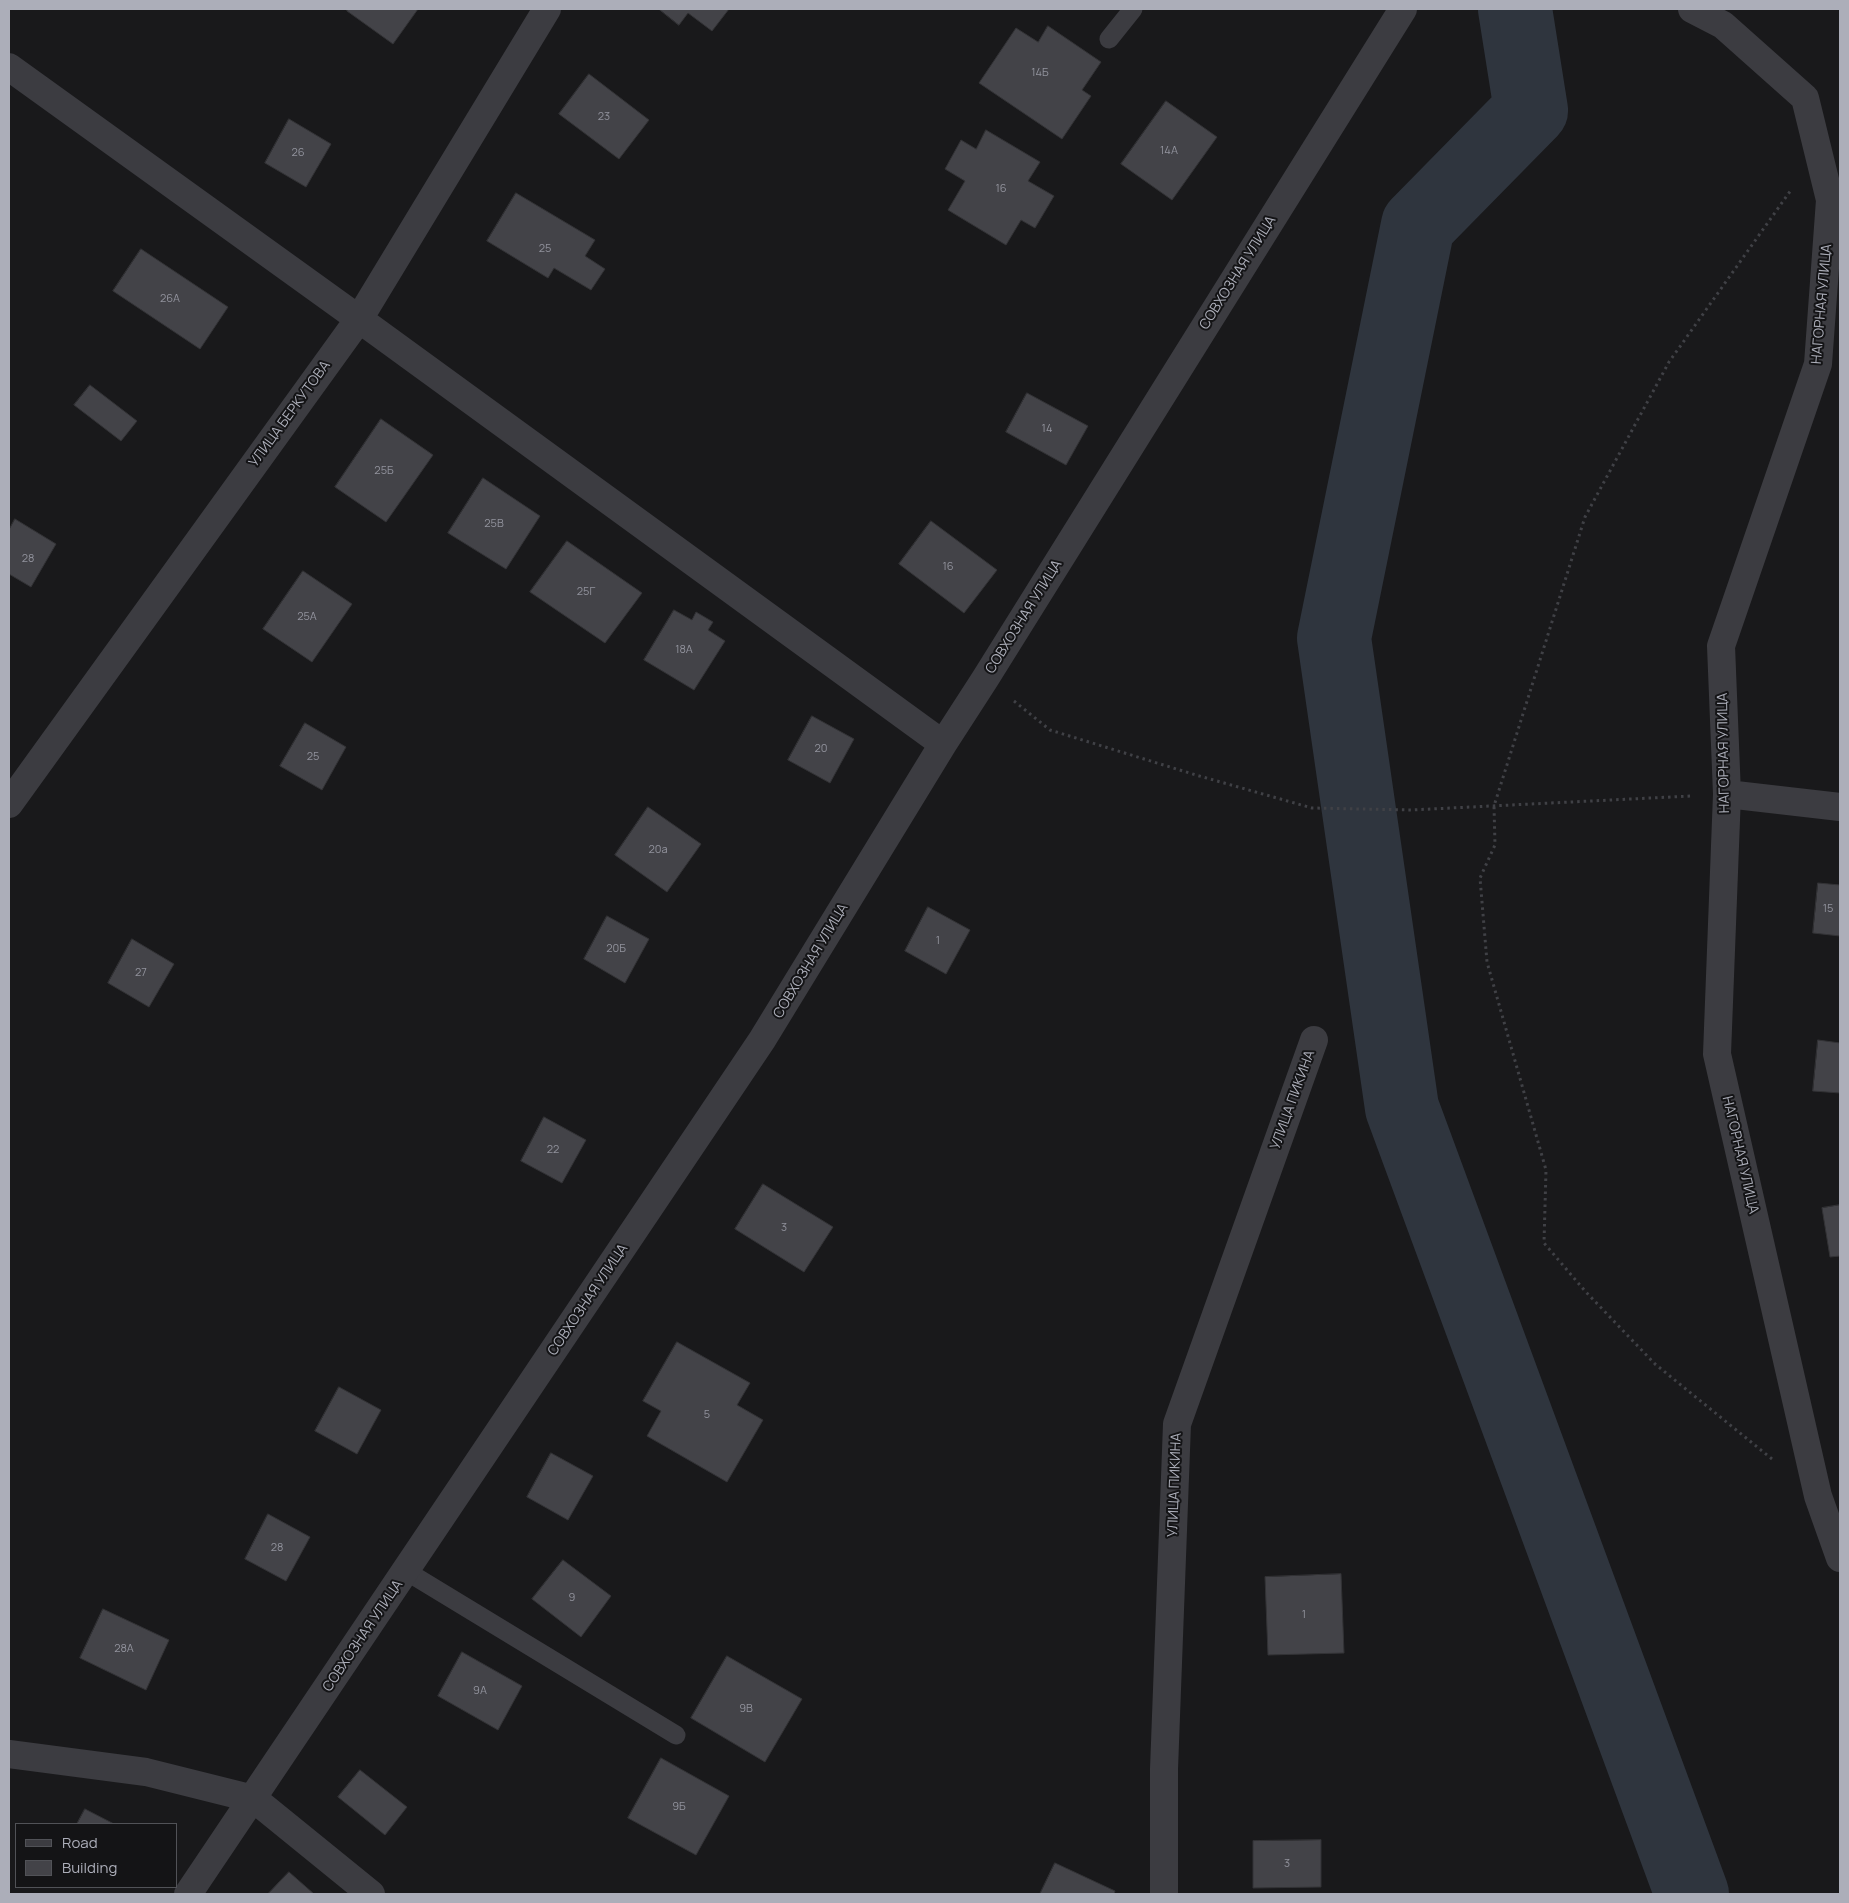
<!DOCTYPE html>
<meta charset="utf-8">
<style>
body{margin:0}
#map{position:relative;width:1849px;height:1903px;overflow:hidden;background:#19191b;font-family:Manrope,sans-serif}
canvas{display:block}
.frame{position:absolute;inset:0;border:10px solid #acaeb9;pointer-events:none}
.legend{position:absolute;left:15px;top:1823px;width:162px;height:65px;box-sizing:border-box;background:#141416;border:1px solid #515257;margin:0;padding:6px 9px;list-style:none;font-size:15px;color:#acaeb9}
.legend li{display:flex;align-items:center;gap:10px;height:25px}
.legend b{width:25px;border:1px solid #515257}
</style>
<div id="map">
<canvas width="1849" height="1903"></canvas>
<div class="frame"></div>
<ul class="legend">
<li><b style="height:6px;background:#3c3c41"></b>Road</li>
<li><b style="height:14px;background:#434348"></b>Building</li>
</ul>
</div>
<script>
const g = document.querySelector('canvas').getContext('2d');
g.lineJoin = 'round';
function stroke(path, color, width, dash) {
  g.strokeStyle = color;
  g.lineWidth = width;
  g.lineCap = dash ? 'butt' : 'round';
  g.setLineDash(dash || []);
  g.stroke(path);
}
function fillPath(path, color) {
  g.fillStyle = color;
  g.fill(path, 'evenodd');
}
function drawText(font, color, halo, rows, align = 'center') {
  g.font = font + ' Manrope,sans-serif';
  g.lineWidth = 4;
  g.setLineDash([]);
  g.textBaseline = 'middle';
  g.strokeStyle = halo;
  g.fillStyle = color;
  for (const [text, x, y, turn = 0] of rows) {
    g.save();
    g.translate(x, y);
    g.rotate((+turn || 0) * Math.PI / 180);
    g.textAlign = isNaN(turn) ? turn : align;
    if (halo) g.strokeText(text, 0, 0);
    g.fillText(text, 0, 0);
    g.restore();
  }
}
const river = new Path2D(`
 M1515,9l16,101 -113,115 -84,413 68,470 290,786`);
const building = new Path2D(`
 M348,9h70l-25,35 -46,-33z
 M659,9h70l-17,22 -24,-18 -9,12z
 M1048,26l53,36 -19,28 9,6 -29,43 -83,-56 37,-55 22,14z
 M589,74l60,46 -30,39 -60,-45z
 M1166,101l51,36 -45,63 -51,-36z
 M289,119l42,25 -25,43 -41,-24z
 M986,130l54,32 -12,19 26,15 -19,32 -14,-8 -15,25 -58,-35 17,-29 -20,-12 16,-29 15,9z
 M516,193l79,47 -10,16 20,13 -14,21 -37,-22 -6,10 -61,-37z
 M141,249l87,58 -28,42 -87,-58z
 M90,385l47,36 -16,20 -47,-36z
 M1027,393l61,33 -22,39 -60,-33z
 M381,419l52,36 -47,67 -51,-35z
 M483,478l57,38 -34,53 -58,-36z
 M15,519l41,25 -25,43 -22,-13v-44z
 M931,521l66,49 -33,43 -65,-49z
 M567,541l75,52 -37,50 -75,-51z
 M303,571l49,33 -40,58 -49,-33z
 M674,610l18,10 4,-8 17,10 -5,8 17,11 -31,49 -50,-30z
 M812,716l42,23 -24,44 -42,-23z
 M305,723l41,24 -24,43 -42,-24z
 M648,807l53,37 -34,48 -52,-37z
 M1818,883l22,2v51l-27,-3z
 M928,907l42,23 -24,44 -41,-23z
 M607,916l42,23 -24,44 -41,-24z
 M132,939l42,25 -25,43 -41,-24z
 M1818,1040l22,3v50l-27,-2z
 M544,1117l42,23 -24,43 -41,-22z
 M763,1184l70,43 -29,45 -69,-43z
 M1840,1205v51l-10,1 -8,-49z
 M677,1342l73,41 -13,22 26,15 -36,62 -80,-46 14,-25 -18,-10z
 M339,1387l42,23 -24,44 -42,-23z
 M551,1453l42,23 -25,44 -41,-23z
 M268,1514l42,23 -24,44 -41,-22z
 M563,1560l48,36 -30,41 -49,-38z
 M1341,1574l3,79 -76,2 -3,-78z
 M103,1609l66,31 -23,50 -66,-32z
 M462,1652l60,34 -24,44 -60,-34z
 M727,1656l75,43 -37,63 -74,-44z
 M661,1758l68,38 -33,59 -68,-37z
 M360,1770l47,37 -22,28 -47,-38z
 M85,1809l29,15h-37z
 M1321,1840v47l-68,1v-47z
 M1055,1863l60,28 -1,3h-74z
 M289,1872l25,22h-46z`);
const path = new Path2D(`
 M1014,701l36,29 146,45 116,33 99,2 280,-14
 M1772,1459l-117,-95 -70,-73 -41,-48 2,-73 -59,-208 -7,-84 15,-33 -1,-39 91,-289 84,-155 122,-172`);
const lane = new Path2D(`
 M1109,39l24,-30
 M406,1571l270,164`);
const street = new Path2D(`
 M1692,9l31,16 82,73 25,102 -12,164 -97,282 6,148 -10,260 101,442 22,62
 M9,67l350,252 584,425
 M1727,794l113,13
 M9,804l350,-485 188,-310
 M9,1754l137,18 108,27 117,95
 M188,1894l574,-854 181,-296 42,-65 418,-670
 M1164,1894v-125l13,-345 137,-384`);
const numberNames = [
 ["14Б",1040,73],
 ["23",604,117],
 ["14А",1169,151],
 ["26",298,153],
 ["16",1001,189],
 ["25",545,249],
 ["26А",170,299],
 ["14",1047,429],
 ["25Б",384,471],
 ["25В",494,524],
 ["28",28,559],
 ["16",948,567],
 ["25Г",586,592],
 ["25А",307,617],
 ["18А",684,650],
 ["20",821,749],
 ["25",313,757],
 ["20а",658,850],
 ["15",1828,909],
 ["1",938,941],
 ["20Б",616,949],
 ["27",141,973],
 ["22",553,1150],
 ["3",784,1228],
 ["5",707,1415],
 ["28",277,1548],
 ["9",572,1598],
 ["1",1304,1615],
 ["28А",124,1649],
 ["9А",480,1691],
 ["9В",746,1709],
 ["9Б",679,1807],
 ["3",1287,1864]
];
const streetNames = [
 ["СОВХОЗНАЯ УЛИЦА",1238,273,-58],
 ["НАГОРНАЯ УЛИЦА",1822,304,-85],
 ["УЛИЦА БЕРКУТОВА",290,414,-54],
 ["СОВХОЗНАЯ УЛИЦА",1024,617,-58],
 ["НАГОРНАЯ УЛИЦА",1724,753,-91],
 ["СОВХОЗНАЯ УЛИЦА",811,961,-59],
 ["УЛИЦА ПИКИНА",1293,1100,-70],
 ["НАГОРНАЯ УЛИЦА",1740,1155,77],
 ["СОВХОЗНАЯ УЛИЦА",588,1300,-56],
 ["УЛИЦА ПИКИНА",1175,1485,-88],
 ["СОВХОЗНАЯ УЛИЦА",363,1636,-56]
];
stroke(river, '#2f353e', 74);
fillPath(building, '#434348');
stroke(building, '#333336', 1);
stroke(path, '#404146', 3, [2.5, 4]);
stroke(lane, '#3c3c41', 19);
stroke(street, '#3c3c41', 28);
drawText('11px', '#92939d', null, numberNames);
drawText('14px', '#acaeb9', '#141416', streetNames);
</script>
